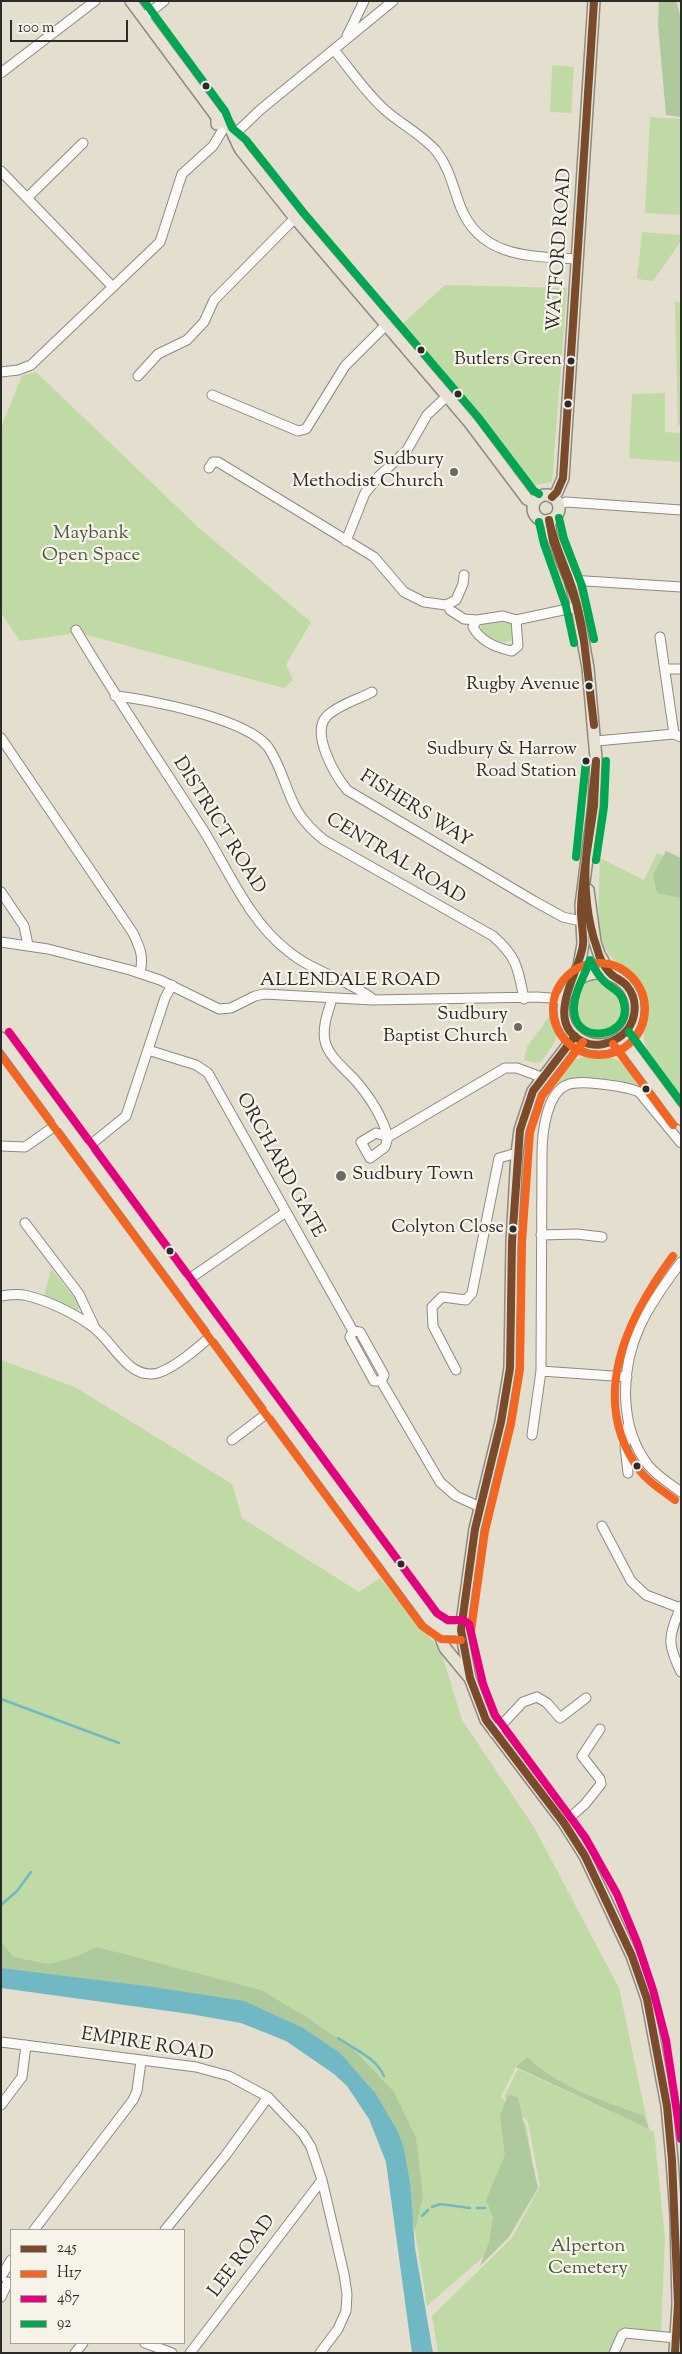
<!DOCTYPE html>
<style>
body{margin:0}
#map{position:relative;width:682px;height:2354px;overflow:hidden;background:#e4dece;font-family:"Sorts Mill Goudy",serif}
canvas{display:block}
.frame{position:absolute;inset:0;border:2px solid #2b2b2b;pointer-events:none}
.legend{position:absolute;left:10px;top:2229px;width:175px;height:115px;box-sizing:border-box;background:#f7f3e8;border:1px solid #a5a39c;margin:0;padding:6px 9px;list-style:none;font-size:15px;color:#2b2b2b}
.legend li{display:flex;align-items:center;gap:10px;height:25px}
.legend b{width:25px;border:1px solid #a5a39c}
.scale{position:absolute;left:10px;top:20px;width:118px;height:22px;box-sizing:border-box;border:2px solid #2b2b2b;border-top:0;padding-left:6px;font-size:15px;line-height:18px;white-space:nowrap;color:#2b2b2b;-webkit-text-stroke:4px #f7f3e8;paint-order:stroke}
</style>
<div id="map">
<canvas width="682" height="2354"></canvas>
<div class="frame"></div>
<ul class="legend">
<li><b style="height:6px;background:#7a4b2a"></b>245</li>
<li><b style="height:6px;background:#f26522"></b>H17</li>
<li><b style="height:6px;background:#e5007d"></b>487</li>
<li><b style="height:6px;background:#00a651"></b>92</li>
</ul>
<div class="scale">100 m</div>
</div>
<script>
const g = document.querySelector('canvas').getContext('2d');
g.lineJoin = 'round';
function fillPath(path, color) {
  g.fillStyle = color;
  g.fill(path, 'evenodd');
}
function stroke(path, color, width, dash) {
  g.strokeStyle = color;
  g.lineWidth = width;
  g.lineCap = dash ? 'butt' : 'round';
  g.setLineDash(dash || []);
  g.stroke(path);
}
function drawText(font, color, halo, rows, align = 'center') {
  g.font = font + ' "Sorts Mill Goudy",serif';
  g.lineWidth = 4.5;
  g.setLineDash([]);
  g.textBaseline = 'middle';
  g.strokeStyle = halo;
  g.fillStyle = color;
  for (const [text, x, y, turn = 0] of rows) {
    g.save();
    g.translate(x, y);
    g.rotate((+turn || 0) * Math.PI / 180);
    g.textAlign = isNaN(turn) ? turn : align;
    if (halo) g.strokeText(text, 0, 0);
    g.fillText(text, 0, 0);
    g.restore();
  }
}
const green = new Path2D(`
 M552,65l22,2 -3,46 -21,-1z
 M650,117l31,2v96l-36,-2z
 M642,232l39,3v6l-28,40 -16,-2z
 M445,285l122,3 -15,194 -23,4 -3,-3 -60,-79 -66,-78z
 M675,302h6v123h-3z
 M36,372l163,156 112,94 -25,43 7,15 -9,8 -197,-53 -17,-1 -50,7 -19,-28v-186l21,-51z
 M665,393v39l16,1v29l-52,-4 3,-64z
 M502,621l9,3 2,16c-13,5 -23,-2 -32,-10l1,-7z
 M657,853l24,12v236c-13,-18 -33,-39 -37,-62 -2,-17 7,-33 1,-49 -5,-15 -22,-22 -33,-32 -19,-17 -12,-75 -12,-100l44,22z
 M569 1009a31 31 0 1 1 62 0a31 31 0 1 1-62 0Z
 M551,1014c14,21 2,30 -10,48l-6,1 -11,-3 3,-13z
 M589,1055c31,1 32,5 49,30 -21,-2 -66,-12 -83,1l-2,-2 17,-23z
 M51,1269l28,34 1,5 -3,2 -33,-14z
 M1,1360l74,27 157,97 10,34 117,74 21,-14 61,73 21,69 72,107 85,161 30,142 5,2 11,107 -4,93 -40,-3 -11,24h-172l-6,-37 80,-78 28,-52 -12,-64 -24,-25 14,-28 120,55 -122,-57 -15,30 25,27 10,62 -24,46 -85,74 -12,-75 -18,-88 -20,-47 -52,-53 -57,-30 -267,-43z`);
const forest = new Path2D(`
 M659,1h17l5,17v99l-15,-2 -8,-90z
 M666,851l15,7v40l-24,-5 -4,-18z
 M1,1941l12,16 36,7 26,-7 22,-10 164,43 47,28 47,33 39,41 22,46 7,58 -8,35 -18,-88 -20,-47 -52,-53 -57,-30 -267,-43z
 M527,2057c32,31 75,43 117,59l5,13 -133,-62z
 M508,2095l10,2 20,91 -29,49 -29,29 9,-24 4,-25 -7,-17 19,-45 -5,-40z`);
const water = new Path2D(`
 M1,1968l145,18 98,15 59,27 37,25 36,41 22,38 6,17 6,34 5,65 18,105h-21l-26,-191 -17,-43 -22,-33 -13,-12 -48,-33 -45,-18 -51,-9 -189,-26z`);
const stream = new Path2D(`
 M1,1699l118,44
 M1,1905l16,-14 14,-19
 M338,2038c16,11 38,20 46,38
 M432,2207l8,-3 30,4
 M477,2208h8
 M422,2216l6,-6`);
const minor = new Path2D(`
 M143,18l21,-17
 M347,36l17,-35
 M334,50c16,19 31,42 50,59 16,15 38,25 53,43 13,17 16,36 24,56 21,51 71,48 117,51
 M1,73l94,-72
 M234,135l26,-25 133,-109
 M1,171l108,112
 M27,198l56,-55
 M1,372l17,-2 13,-5 129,-123 22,-68 31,-28 9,-15
 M138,376l20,-22 29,-14 17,-18 10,-22 81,-82
 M212,395l86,36 8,-2 39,-63 41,-41
 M209,468l4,-6h5l156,95 30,35 20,10 22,3 10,-5 7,-16 1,-9
 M558,505l8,-3 115,8
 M346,541l19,-48 15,-18 27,-25 20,-35 20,-19
 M570,580l111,7
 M450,610l14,9 13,1 26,-4 13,4 61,-13
 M477,620l-4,7c8,15 24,21 39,24l6,-5 -2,-26
 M76,630c40,68 84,132 126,198 26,41 46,92 86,123 25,21 59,28 85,48
 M660,637l14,97
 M665,669h16
 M372,692c-13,7 -34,13 -45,24 -17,17 8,59 20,74l187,111 29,16 18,4
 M115,696c34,3 132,23 153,51 14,20 18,45 30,65 7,11 16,20 26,28l169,96c24,21 25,32 31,63
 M1,738l132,195c7,15 11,23 7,40
 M596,741l78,-7 7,3
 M1,892l23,34 4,19
 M1,942l47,7 82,21 30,10 59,29 12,-1 24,-12 9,-2 109,6 164,-3 26,2
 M332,999c-4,13 -10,28 -7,42 3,15 20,28 30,39 15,17 27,36 33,57
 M148,1050l48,15 12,8 145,258
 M388,1137l-12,-4 -15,9 9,16 15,-11 3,-10 117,-69h12l24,9
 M1,1146l24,1 37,-26
 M84,1150l42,-34 39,-118 7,-13
 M25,1223l54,71 16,34
 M541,1235l36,-1 25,3
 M681,1262c-15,20 -31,42 -41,64 -20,44 -21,101 8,139 9,11 22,19 33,27
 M182,1284l104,-72
 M1,1296c7,-1 16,-2 23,-1 23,5 50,18 69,32 20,14 35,54 65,46 19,-6 44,-29 59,-42
 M353,1331l7,1 24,43 -3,6 59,101 16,14 24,11
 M353,1331l-3,6 24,44h7
 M456,1370l-23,-44 -1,-19 10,-10 24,3 6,-7 27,-135 18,-5
 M541,1371l86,6
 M532,1435l9,-64 1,-217c0,-19 4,-61 25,-69 9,-4 24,-2 34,-1 13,2 25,2 38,8l42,51
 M232,1440l42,-32
 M628,1473l-3,-27 3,-21
 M602,1526l29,55 15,14 34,13
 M681,1606c-12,31 -15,35 0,66
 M494,1733l29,-31 14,-5 10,6 13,15 26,-20
 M564,1823l21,-19 16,-20 -1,-5 -18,-23 18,-27
 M1,2042l195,25 33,9 39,21 35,37 8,13 11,33 22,94 3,20 -1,17 -8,18 -18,24
 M1,2105l21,-28 4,-32
 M34,2230l99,-130 4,-9 4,-30
 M165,2230l60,-74 43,-59
 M1,2277l10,-17
 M1,2297l7,-15
 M145,2343l27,10
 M75,2353l8,-10
 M190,2353l132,-173
 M614,2353l8,-18 3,-2 51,5`);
const major = new Path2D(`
 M131,1l86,116v7
 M217,117c14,4 17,22 24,33l54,68 175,205 57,76 7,4
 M533 508a13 13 0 1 1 26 0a13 13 0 1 1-26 0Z
 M552,497l5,-5 6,-14 31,-477
 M549,520l2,14 19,46 7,27 11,61 8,90 -2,47 -13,100 2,39 -4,22 -8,19
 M588,890l7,52 4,12 12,21
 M563 1009a36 36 0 1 1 72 0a36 36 0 1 1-72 0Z
 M575,1036l-42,55 -13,39 -3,23 -5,89 -2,126 -9,54 -26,107 -14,101 9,48 16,42 78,103 21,33 47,100 15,43 20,107 5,54 4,56 2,88 -3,49
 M1,1038l429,582 15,10h16
 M621,1038l60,81
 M436,1625l9,23 24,29`);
const bus1 = new Path2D(`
 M552,497l5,-5 6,-14 31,-477
 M549,520c4,20 12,37 19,56 8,21 13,43 16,65l-8,-38 -23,-62z
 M584,641l10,84
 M584,641l10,84
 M586,858c-2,29 1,63 11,90 2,9 6,17 12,24 5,6 13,8 18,14 13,16 9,41 -9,52 -9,6 -22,9 -32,5 -45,-19 -7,-68 -3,-98 1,-11 -2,-23 -2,-34 0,-18 3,-35 5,-53z
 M586,858l10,-97
 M586,858l8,-52 2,-45
 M575,1036l-42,55 -13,39 -8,112 -2,126 -9,54 -26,107 -14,101 9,48 16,42 78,103 21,33 47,100 15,43 20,107 5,54 6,144 -3,49`);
const bus2 = new Path2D(`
 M553 1009a46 46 0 1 1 92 0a46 46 0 1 1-92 0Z
 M613,1044l60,81
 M1,1055l421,571 19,13 20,1
 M673,1256c-46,62 -86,143 -33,215 9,12 23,20 35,29
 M471,1631l14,-100 26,-107 9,-55 2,-127 8,-110 12,-36 41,-54`);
const bus3 = new Path2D(`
 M9,1032l428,581 11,7h15l6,4 14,60 12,31 90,122 32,57 20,48 16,48 13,50 15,99`);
const bus4 = new Path2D(`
 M144,1l81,110 7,17 14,12 57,72 175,205 56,74 5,3
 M559,518l5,21 18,47 12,53
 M539,522l5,22 22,62 8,37
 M576,857l10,-96
 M596,860l8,-53 2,-46
 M590,960c4,8 8,16 15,22 8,8 17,9 19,22 8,33 -49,43 -50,6 -1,-17 11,-34 16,-50z
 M629,1032l52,70`);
const markers = [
 [206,86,4.5,"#2b2b2b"],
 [421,350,4.5,"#2b2b2b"],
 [571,361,4.5,"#2b2b2b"],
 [458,394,4.5,"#2b2b2b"],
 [568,404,4.5,"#2b2b2b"],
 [454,472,5,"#6c6a64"],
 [589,686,4.5,"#2b2b2b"],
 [586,761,4.5,"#2b2b2b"],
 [518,1027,5,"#6c6a64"],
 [646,1089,4.5,"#2b2b2b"],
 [341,1176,6,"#6c6a64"],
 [513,1229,4.5,"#2b2b2b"],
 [170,1251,4.5,"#2b2b2b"],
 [637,1466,4.5,"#2b2b2b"],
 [401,1564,4.5,"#2b2b2b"]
];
const busNames = [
 ["Butlers Green",562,361],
 ["Rugby Avenue",580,686],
 ["Sudbury & Harrow",577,751],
 ["Road Station",577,773],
 ["Colyton Close",504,1229]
];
const streetNames = [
 ["WATFORD ROAD",561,250,-86],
 ["FISHERS WAY",415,810,32],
 ["DISTRICT ROAD",218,826,58],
 ["CENTRAL ROAD",395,860,31],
 ["ALLENDALE ROAD",350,982],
 ["ORCHARD GATE",279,1166,61],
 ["EMPIRE ROAD",147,2046,9],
 ["LEE ROAD",243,2257,-53]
];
const poiNames = [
 ["Sudbury",444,461],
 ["Methodist Church",444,483],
 ["Sudbury",508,1016],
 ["Baptist Church",508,1038],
 ["Sudbury Town",352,1176,"left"]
];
const parkNames = [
 ["Maybank",91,535],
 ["Open Space",91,557],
 ["Alperton",588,2248],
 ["Cemetery",588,2270]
];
fillPath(green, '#c0daa6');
fillPath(forest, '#aec99c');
fillPath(water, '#70b9c4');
stroke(stream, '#70b9c4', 2.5);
stroke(minor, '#8d8a82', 11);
stroke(major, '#8d8a82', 14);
stroke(minor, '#fbfaf8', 9);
stroke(major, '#e7e1d4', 11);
stroke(bus1, '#7a4b2a', 8);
stroke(bus2, '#f26522', 8);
stroke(bus3, '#e5007d', 8);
stroke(bus4, '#00a651', 8);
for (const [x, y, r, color] of markers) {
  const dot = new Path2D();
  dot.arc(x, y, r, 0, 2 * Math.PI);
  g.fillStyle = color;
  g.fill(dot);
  stroke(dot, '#f7f3e8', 2);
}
drawText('18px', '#2b2b2b', '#f7f3e8', busNames, 'right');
drawText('19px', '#2b2b2b', '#f7f3e8', streetNames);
drawText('19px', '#2b2b2b', '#f7f3e8', poiNames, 'right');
drawText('19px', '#495642', '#f7f3e8', parkNames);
</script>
